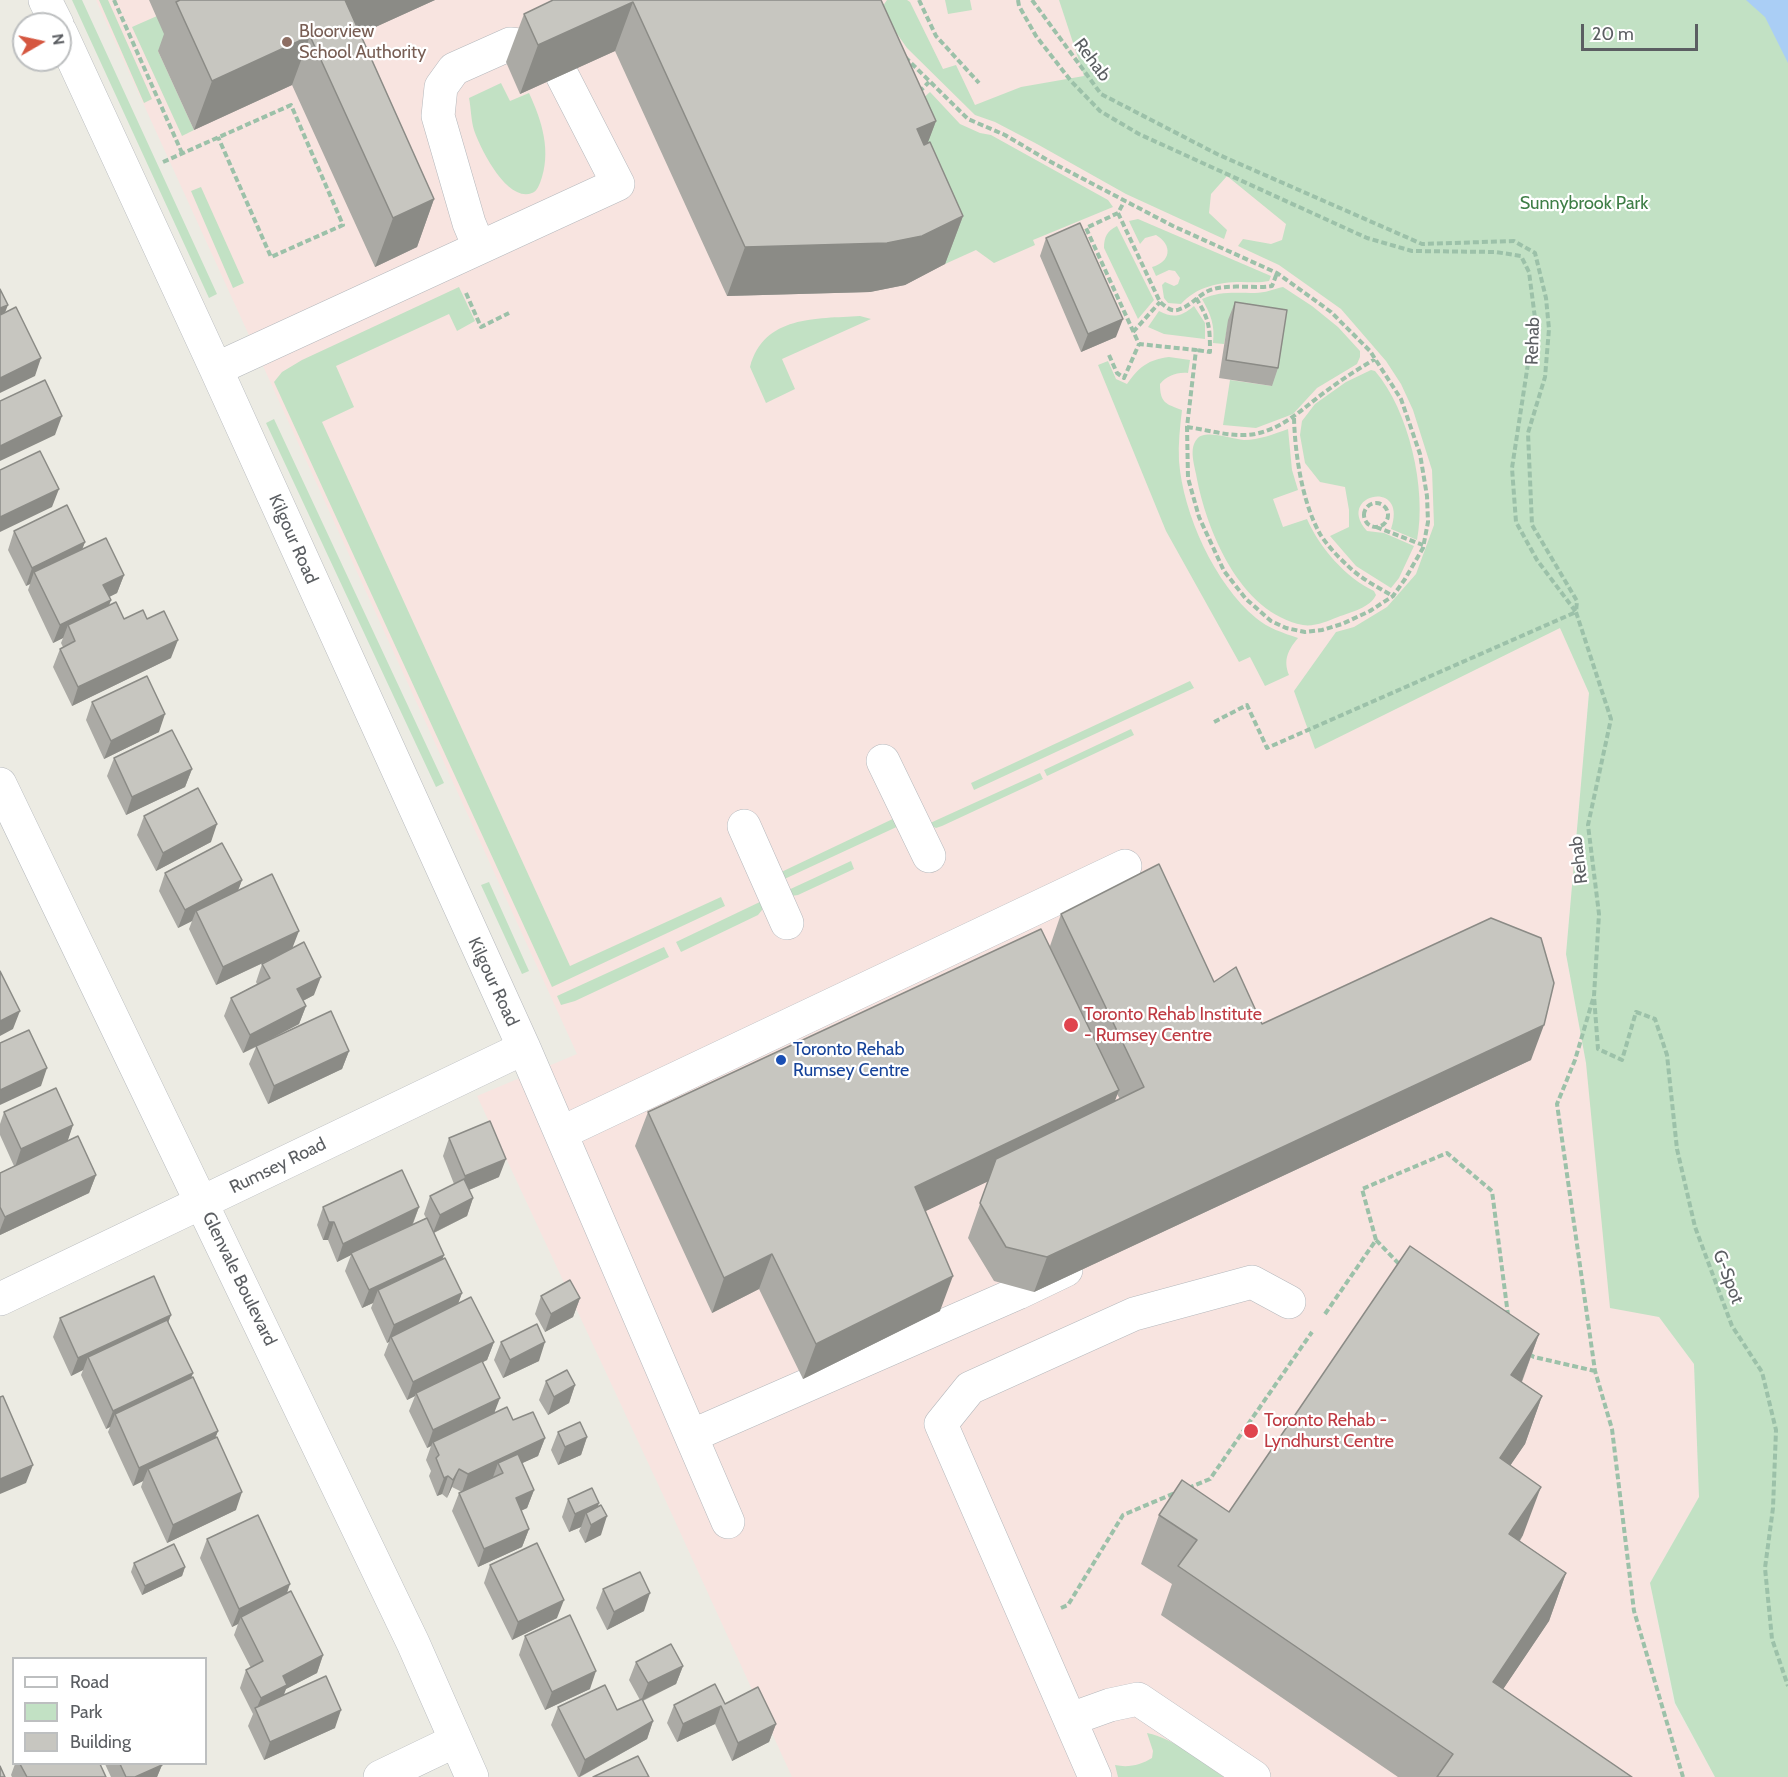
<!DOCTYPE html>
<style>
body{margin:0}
#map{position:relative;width:1788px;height:1777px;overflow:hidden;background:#ecebe3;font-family:Cabin,sans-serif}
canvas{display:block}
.legend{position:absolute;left:12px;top:1657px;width:195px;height:108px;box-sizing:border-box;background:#fff;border:2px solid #bdbfc0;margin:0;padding:8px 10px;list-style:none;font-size:18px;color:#5b5e62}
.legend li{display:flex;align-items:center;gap:12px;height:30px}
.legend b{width:30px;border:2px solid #bdbfc0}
.north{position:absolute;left:12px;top:12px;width:60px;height:60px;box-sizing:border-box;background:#fff;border:2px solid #bdbfc0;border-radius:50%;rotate:81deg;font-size:16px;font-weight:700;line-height:24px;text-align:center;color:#5b5e62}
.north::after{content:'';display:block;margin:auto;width:21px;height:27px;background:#d55740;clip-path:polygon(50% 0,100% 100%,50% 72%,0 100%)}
.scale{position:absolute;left:1581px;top:24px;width:117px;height:27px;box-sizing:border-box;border:3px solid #5b5e62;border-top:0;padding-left:8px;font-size:18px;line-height:21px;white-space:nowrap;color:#5b5e62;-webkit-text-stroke:4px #fff;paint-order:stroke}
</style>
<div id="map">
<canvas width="1788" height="1777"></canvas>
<ul class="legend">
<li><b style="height:8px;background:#fff"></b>Road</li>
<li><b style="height:16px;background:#c2e1c4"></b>Park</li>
<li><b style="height:16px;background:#c7c6c0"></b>Building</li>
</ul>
<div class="north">N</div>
<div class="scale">20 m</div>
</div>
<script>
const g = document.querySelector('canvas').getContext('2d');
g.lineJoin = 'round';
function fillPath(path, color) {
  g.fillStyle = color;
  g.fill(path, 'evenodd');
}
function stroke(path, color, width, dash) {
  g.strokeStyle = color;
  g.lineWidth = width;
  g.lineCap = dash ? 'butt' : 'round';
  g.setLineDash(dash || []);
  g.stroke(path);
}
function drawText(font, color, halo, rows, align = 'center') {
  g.font = font + ' Cabin,sans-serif';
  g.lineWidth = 4.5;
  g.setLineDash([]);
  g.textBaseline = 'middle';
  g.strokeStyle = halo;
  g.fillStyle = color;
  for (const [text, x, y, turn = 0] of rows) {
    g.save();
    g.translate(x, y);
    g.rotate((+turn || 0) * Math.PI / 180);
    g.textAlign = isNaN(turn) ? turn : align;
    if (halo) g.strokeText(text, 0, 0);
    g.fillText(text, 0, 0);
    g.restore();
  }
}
const medical = new Path2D(`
 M96,0h963l30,88 83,35 286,241 102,263 29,66 -23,261 20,109 73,254 35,47 5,133 -49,86 24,120 41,74h-923l-128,-280 -187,-401 100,-42z`);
const green = new Path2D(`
 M72,0h10l135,294 -8,4z
 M99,0h9l44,99 -8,4z
 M887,0h20l3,2 33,67 13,-4 19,40 46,-18 63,-11 -25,-76h729v1777h-73l-40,-74 -25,-120 49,-86 -5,-133 -35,-47 -49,-9 -24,-245 -20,-109 23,-261 -29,-65 -245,121 -21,-58 42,-59 18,-5 33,-20 29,-33 18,-49 -2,-55 -19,-60 -12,-26 -15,-23 -45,-52 -62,-44 -41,-19 5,-7 28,5 11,-4 4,-16 -59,-48 -16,18 -2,19 18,17 -3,9 -98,-45 -89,-50 -42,-22 -20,-7 -68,-67 -27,-38z
 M945,0h25l2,10 -24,4z
 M157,16l13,30 -12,5 36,79 -12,6 -50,-109z
 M501,83l9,18 19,-8c13,28 23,59 11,90 -2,4 -3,8 -8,10 -25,10 -52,-45 -58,-63 -3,-10 -3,-22 -5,-32z
 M930,92l30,32 20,9 11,2 117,65 5,7 -80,33 2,5 -41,18 -18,-13 -31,14 -35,-154z
 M201,187l43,96 -11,5 -42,-97z
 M1138,219l133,57 -2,5c-9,2 -18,1 -28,1 -22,0 -45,5 -60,22l-13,-1 -4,-5 -2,-13 3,-3 9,4 4,-2 2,-6 -5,-7 -6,-1 -13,6 -4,-9c19,-5 21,-22 4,-32l-11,3 -5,6 -11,-23z
 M1117,226l37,74 -16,19 -34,-71c0,-11 3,-17 13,-22z
 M459,287l16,34 -18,10 -8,-17 -113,52 18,41 -32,15 248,544 151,-69 4,9 -173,81 -278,-605 8,-10 20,-12z
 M1283,287l29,19 26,21 22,24v6l-3,7 -40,24 -24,26 -37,14 -33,-3 7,-45 42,6 -43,-66 -5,24 -11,-1c2,-18 -2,-28 -11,-44 18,-8 33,-6 53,-6 10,0 19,-4 28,-6z
 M1194,306l11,17v16l-41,-5 -16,-7 11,-16c15,8 23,5 35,-5z
 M860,316l11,3 -89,40 13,30 -29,14 -16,-36c14,-52 66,-48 110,-51z
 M1169,357l21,3 -2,13c-12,-1 -21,3 -28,11 0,19 6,20 22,26 -2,17 -4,34 -3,51 4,53 36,123 77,157 12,10 27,15 42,20 -10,12 -15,22 -9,37l-24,11 -15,-29 -11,5 -73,-131 -68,-166 10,-4 8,18 11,5c13,-18 21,-24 42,-27z
 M1371,370l4,1c34,39 52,119 42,169l-26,-11c18,-52 -57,-34 -24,2l17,2 30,13 -15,32 -8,10 -35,-22 -26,-30 19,-9v-17l-4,-23 -25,-5 -15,-19 -5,-28 2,-14 13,-17 31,-22z
 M274,419l170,364 -8,4 -170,-364z
 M1288,429l4,41 6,20 -25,9 10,28 24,-8c12,28 39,59 67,72l2,4c-6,13 -25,17 -38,22 -10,4 -24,10 -35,8 -63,-12 -97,-95 -107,-151 -2,-10 -7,-26 1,-35 8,-10 34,0 47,1 15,0 30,-6 44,-11z
 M1190,681l4,7 -220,102 -3,-7z
 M1131,729l3,6 -87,41 -3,-6z
 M1040,773l3,6 -101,47 -6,2 -8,-4z
 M899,816l4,8 -125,58 -3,-7z
 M851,861l3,8 -56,26 -7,1 -7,-4z
 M489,882l40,89 -7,3 -41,-89z
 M764,900l-2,10 -4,5 -77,37 -5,-10z
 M664,947l5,10 -94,44 -14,4 -4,-9z
 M1147,1733c29,6 52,28 77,44h-106l-3,-12c13,3 26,0 37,-7l1,-7z`);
const water = new Path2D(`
 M1746,0h42v63l-23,-46z`);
const path = new Path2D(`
 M114,0l68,153
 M919,0l17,36 43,47
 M1018,0l1,6 17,30 35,45 29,30 39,23 228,104 45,13 84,1 25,4 8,16 6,46 -23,150 4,54 21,38 39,52 -309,136 -20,-43 -33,17
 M1032,0l69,94 116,60 205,90 92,-3 21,12 11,45 3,31 -4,48 -17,56 4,92 45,76 -1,11 35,107 -23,106 11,89 -5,82 4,53 24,11 14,-48 19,7 12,36 10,94 18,78 37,99 30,46 14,58 -3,78 -8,60 7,71 16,47
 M905,57l63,62 37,16 44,26 124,65 104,47 54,39 39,39 31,48 19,55 7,42 1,26 -5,26 -18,31 -12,17 -23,15 -28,13 -20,6 -17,2 -19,-4 -15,-7 -25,-22 -22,-28 -25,-54 -11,-39 -1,-51 9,-77 -57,-6 -53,-116 32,-15 7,-13
 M919,92l10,-10
 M163,162l128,-57 52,120 -72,32 -53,-120
 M1118,213l42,89c6,5 12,11 20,7 10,-3 18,-13 28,-18 18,-8 44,-2 64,-5l5,-13
 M466,293l15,34 28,-14
 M1196,298c13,21 14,28 14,54l-14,-2
 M1133,332l27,-30
 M1109,355l8,18 7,5 15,-34
 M1294,418c1,36 8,84 26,116 6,10 18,23 27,31 13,13 30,22 46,31
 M1187,427c22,3 46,11 68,7 29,-6 47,-25 70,-42 16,-12 33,-23 50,-33
 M1364 515a12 12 0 1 1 24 0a12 12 0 1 1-24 0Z
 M1376,527l47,18
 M1593,999l-18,61 -18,44 38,267 17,58 22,182 49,166
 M1376,1240l-14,-51 85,-36 45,38 16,124
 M1325,1314l51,-74 26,27
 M1529,1354l5,3 61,14
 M1188,1488l22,-9 102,-147
 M1061,1608l7,-3 55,-90 52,-22`);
const minor = new Path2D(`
 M45,0l12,24
 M60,31l156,338 308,679 204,474
 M479,247l-10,-24 -31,-107 3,-29 13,-18 56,-25 19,2 6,3
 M216,369l402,-185 -56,-109
 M883,761l46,95
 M0,784l413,859 59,134
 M744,826l43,97
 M561,1133l564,-267
 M0,1299l524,-251
 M691,1436l327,-143 48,-23
 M1071,1719l39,-14 28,-6 116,78
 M380,1777l75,-36
 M1095,1777l-154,-353 29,-36 164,-74 118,-32 37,20`);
const wall = new Path2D(`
 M149,0h286l-75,34 74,165 -17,48 -42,20 -83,-182 -98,45 -36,-79 6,-17z
 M553,0h328l55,121 -9,23 36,72 -18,48 -40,21 -35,7 -143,4 -112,-245 -95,43 -14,-32 18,-48z
 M1046,238l70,99 -35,15 -41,-96z
 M1235,302l43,66 -6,18 -53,-8 9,-58z
 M14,531l71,11 -3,7 42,26 -7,18 -8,4 2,3 -2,5 15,14h23l24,39 -99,48 -19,-39 7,-18 3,-2 -2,-4 2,-5 -10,5 -25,-53 2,-6 -4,2 -18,-36z
 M92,702l67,30 -55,27 -18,-39z
 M114,758l78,11 -7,18 -59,28 -19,-39z
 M144,816l67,26 -55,29 -19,-36z
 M165,873l77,7 -4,11 54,57 22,47 -11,6 3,5 -7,18 -34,18 84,9 -7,18 -74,35 -19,-40 7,-17 -13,6 -19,-37 7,-18 26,-14 -1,-2 6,-18 16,-8 -62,29 -27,-56 3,-8 -14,7 -19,-37z
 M1061,914l153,68 48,42 269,36 -497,232 -40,-11 -26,-43 20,-57 -63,30 15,100 -137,68 -44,-90 -47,24 -77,-167 13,-34 402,-166zM1117,1094l3,5 -6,3z
 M4,1112l69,13 -6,16 29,34 -7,18 -89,42v-62l14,-7 -14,-31v-11z
 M449,1138l50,39 -30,13 4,8 -6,18 -33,17 10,22 -2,4 20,34 -4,10 36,39 -7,18 -4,2 12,50 18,8 32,18 -7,18 -16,7 12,27 -7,18 -6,3 8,18 -7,18 -44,20 -26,-56 7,-18 3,-1 -10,-5 -5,11 -5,-4 -5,2 -8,-20 2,-5 -5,-11 5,-14 -4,2 -18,-37 6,-15 -8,4 -23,-45 5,-13 -2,1 -16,-35 2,-5 -11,5 -17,-37 6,-16 -14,7 -9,-22h-5l-6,-15 6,-18h96l-6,17 13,-6 -2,-4 6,-18 24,-12 -11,-28z
 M541,1296l39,2 -7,19 -28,15 -10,-18z
 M171,1315l-3,7 25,51 -2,5 27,53 -3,7 21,72 -69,33 -26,-56 2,-6 -10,5 -25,-54 2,-5 -4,2 -25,-54 2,-5 -12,6 -18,-39 7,-19z
 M1539,1334l-17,48 20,14 -17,48 -15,21 13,70 -3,6 46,32 -17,48 -46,68 129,88h-234l-237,-162 11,-31 -31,-20 18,-49 70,-3z
 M501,1342l38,19 -36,17 -9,-18z
 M546,1381l29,4 -6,18 -21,12 -9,-15z
 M558,1432l29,5 -6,18 -23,10 -7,-15z
 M568,1499l30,8 3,28 -16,8 -6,-12 2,-4 -12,5 -7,-15z
 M207,1539l80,54 36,62 -6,18 -31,16 -3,6 52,33 -71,32 -16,-34 5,-12 -13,-26 6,-18 5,-2 -17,-33 4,-11 -6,3 -32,-69z
 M134,1563l51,4 -3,9 -40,19 -11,-23z
 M490,1565l67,53 -45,22 -28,-57z
 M603,1589l41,22 -37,19 -11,-22z
 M525,1636l65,53 -45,21 -26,-55z
 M636,1662l47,4 -7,18 -33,17 10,20 -6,18 -67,38h-2l-27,-52 7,-18 59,3 23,-10 -11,-20z
 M725,1704l51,20 -7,18 -37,19 -17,-37 -38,18 -10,-19 7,-18z
 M15,1764h85l6,13h-94l-1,-2z
 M105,1764h56l1,1 -5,12h-46z`);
const shadedWall = new Path2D(`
 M345,0h90l-108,49z
 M633,2l-18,49 -95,43 18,-49z
 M310,36l-18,49 -98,45 18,-49z
 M936,121l-18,48 -1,-40z
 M434,199l-17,48 -42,20 18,-49z
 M963,216l-18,48 -40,21 -35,7 -143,4 18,-49z
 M8,305l-7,18h-1v-15z
 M1123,319l-7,18 -35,15 7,-18z
 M41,358l-6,18 -35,17v-15z
 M62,416l-7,19 -55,26v-15z
 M59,489l-7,18 -52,25v-15z
 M85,542l-7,18 -44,12 -4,12 -4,2 6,-18z
 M124,575l-7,18 -20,10 6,-18z
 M111,600l-7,18 -36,7 -5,13 -10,5 7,-18z
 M178,640l-7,18 -99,48 6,-19z
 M165,714l-6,18 -55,27 7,-18z
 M192,769l-7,18 -59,28 6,-18z
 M217,824l-6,18 -55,29 7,-18z
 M242,880l-7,18 -39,13 -4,10 -14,7 7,-18z
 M299,931l-7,18 -76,36 7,-18z
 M321,977l-7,18 -23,12 6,-18z
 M306,1006l-7,18 -56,29 7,-18z
 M20,1011l-7,18 -13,7v-15z
 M1544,1025l-13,35 -497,232 13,-35z
 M349,1051l-7,18 -74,35 6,-18z
 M47,1068l-6,18 -41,19v-15z
 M1119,1090l-13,35 -203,97 12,-35z
 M73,1125l-6,18 -52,24 6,-18z
 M506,1159l-7,18 -40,17 6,-18z
 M96,1175l-7,18 -89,42v-5l5,-13z
 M473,1198l-6,18 -34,17 7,-18z
 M419,1207l-7,18 -61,28v2l-14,7 6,-18z
 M329,1222h5l-6,18h-5z
 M772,1254l-13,35 -47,24 12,-35z
 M444,1255l-7,18 -59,17 -5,13 -11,5 7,-18z
 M953,1276l-13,35 -137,68 13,-35z
 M462,1293l-7,19 -64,25 -2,5 -2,1 7,-18z
 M580,1298l-7,19 -28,15 6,-18z
 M171,1315l-7,18 -76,24 -5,13 -12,6 7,-18z
 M1539,1334l-18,49 -10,-8z
 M494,1342l-7,18 -70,35 -1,-2 -1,3 -8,4 6,-18z
 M545,1342l-6,19 -36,17 7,-18z
 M193,1373l-7,18 -71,23 -5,13 -4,2 7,-18z
 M575,1385l-6,18 -21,12 6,-18z
 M1542,1396l-17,48 -43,63 18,-49z
 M500,1398l-7,18 -60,26 -2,4 -4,2 6,-18z
 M218,1431l-7,18 -63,20 -5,12 -10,5 6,-18z
 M587,1437l-6,18 -23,10 7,-18z
 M545,1438l-7,18 -35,16 -5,-9 -5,14 -31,15 6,-18z
 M33,1465l-7,18 -26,11v-15z
 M459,1469l-7,18 -5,11 6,-18z
 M448,1476l-6,18 -5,2 7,-18z
 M1541,1487l-18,48 -32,47 18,-48z
 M534,1490l-7,18 -18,8 7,-18z
 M242,1492l-6,18 -69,33 6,-18z
 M599,1503l-6,18 -7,-8 -5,14 -12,5 6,-18z
 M607,1516l-6,19 -16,8 6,-18z
 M529,1529l-7,18 -44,20 6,-18z
 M185,1567l-3,9 -40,19 3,-9z
 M1566,1573l-17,48 -74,110 18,-49z
 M290,1584l-6,18 -43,15 -3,7 -6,3 7,-18z
 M650,1593l-6,18 -37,19 7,-18z
 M564,1600l-7,18 -45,22 6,-18z
 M323,1655l-6,18 -31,16 -5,14 -25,7 5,-12 22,-22z
 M683,1666l-7,18 -35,17 7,-18z
 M596,1671l-6,18 -45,21 7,-18z
 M721,1706l-6,18 -38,18 6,-18z
 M341,1710l-6,18 -71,32 6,-18z
 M653,1721l-6,18 -68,38 6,-17z
 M776,1724l-7,18 -37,19 6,-18z
 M162,1765l-5,12h-22z`);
const building = new Path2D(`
 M180,0h166h-1l89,199 -41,19 -83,-182 -98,45 -36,-79z
 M553,0h328l55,121 -19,8 7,16 6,-3 33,74 -41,20 -35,7 -142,4 -112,-245 -95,43 -14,-31z
 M1080,223l43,96 -35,15 -42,-96z
 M0,289l8,16 -8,3z
 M1235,302l52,8 -9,58 -52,-8z
 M16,307l25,51 -41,20v-63z
 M45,380l17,36 -62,30v-45z
 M40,451l19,38 -59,28v-47z
 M67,505l18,37 -53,26 -18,-37z
 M106,538l18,37 -21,10 8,15 -51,25 -26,-53z
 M116,602l8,17 19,-9 4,9 17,-8 14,29 -100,47 -18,-38 15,-8 -7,-16z
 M147,676l18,38 -54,27 -19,-39z
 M172,730l20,39 -60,28 -18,-39z
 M198,788l19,36 -54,29 -19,-37z
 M222,843l20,37 -57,30 -20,-37z
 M1159,864l55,118 22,-15 26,57 229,-106 50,20 13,45 -10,42 -497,232 -41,-10 -26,-44 16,-44 148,-72 -83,-173z
 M272,874l27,57 -76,36 -27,-56z
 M1041,929l78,161 -204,97 38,89 -137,68 -44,-90 -48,24 -76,-166z
 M304,942l17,35 -24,12 9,17 -56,29 -19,-37 39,-20 -8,-14z
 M0,971l20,40 -20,10z
 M331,1011l18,40 -75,35 -18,-40z
 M29,1030l18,38 -47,22v-47z
 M56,1088l17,37 -52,24 -17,-37z
 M490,1121l16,38 -41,17 -16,-38z
 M78,1136l18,39 -91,42 -5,-10v-34z
 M402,1170l17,37 -76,37 -9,-22h-5l-6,-15z
 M464,1179l9,19 -33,17 -10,-19z
 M427,1218l17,37 -75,35 -18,-37z
 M1410,1246l129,88 -28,41 31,21 -42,62 41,29 -32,47 57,39 -73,109 139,95h-195l16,-23 -275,-188 19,-26 -38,-25 23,-35 47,32z
 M445,1258l17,35 -68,32 -16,-35z
 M154,1276l17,39 -93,43 -18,-40z
 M570,1280l10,18 -29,16 -10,-18z
 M471,1297l23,45 -81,40 -22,-45z
 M167,1320l26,53 -80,38 -25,-54z
 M537,1324l8,18 -35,18 -9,-18z
 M482,1361l18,37 -67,32 -17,-37z
 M567,1370l8,15 -21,12 -8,-16z
 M193,1377l25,54 -79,37 -24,-54z
 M3,1396l30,69 -33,14v-82z
 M507,1407l6,13 20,-8 12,26 -77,36 -9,-5 -6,11 -5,-4 -4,2 -8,-20 3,-3 -6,-13z
 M580,1422l7,15 -22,10 -7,-15z
 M217,1437l25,55 -69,33 -25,-56z
 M518,1454l16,36 -18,8 13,31 -45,20 -25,-56 44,-20 -5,-10z
 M592,1488l7,15 -24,11 -7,-15z
 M601,1505l6,11 -16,9 -5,-12z
 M258,1515l32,69 -51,25 -32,-70z
 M537,1543l27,57 -46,22 -28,-57z
 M174,1544l11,23 -40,19 -11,-23z
 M640,1572l10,21 -36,19 -11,-23z
 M291,1591l32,64 -40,21 4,9 -26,13 -15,-28 17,-9 -22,-44z
 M570,1615l26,56 -44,21 -27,-56z
 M671,1644l12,22 -35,17 -12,-21z
 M326,1676l15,34 -71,32 -15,-34z
 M715,1684l10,20 33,-17 18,37 -38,19 -17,-37 -38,18 -9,-19z
 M605,1685l12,25 25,-11 11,22 -68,39 -27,-53z
 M638,1756l11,21h-56z
 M20,1764h80l6,13h-79z
 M120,1764h41l1,1 -27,12h-9z
 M0,1766l5,11h-5z`);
const markers = [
 [287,42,6,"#8d6e63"],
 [1071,1025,8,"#e0444e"],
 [781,1060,6,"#1a4fb4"],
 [1251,1431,8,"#e0444e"]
];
const educationNames = [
 ["Bloorview",299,32],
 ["School Authority",299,53]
];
const streetNames = [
 ["Rehab",1092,60,53],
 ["Rehab",1533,341,-88],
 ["Kilgour Road",293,539,66],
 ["Rehab",1579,860,-97],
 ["Kilgour Road",493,982,65],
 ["Rumsey Road",278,1166,-26],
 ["G-Spot",1728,1277,69],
 ["Glenvale Boulevard",239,1279,64]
];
const parkNames = [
 ["Sunnybrook Park",1584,204]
];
const healthNames = [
 ["Toronto Rehab Institute",1084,1015],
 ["- Rumsey Centre",1084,1036],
 ["Toronto Rehab -",1264,1421],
 ["Lyndhurst Centre",1264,1442]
];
const transitNames = [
 ["Toronto Rehab",793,1050],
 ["Rumsey Centre",793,1071]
];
fillPath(medical, '#f8e4e0');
fillPath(green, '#c2e1c4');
fillPath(water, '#aacef5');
stroke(minor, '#b5b8bc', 34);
stroke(path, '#9cc1a9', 4, [6, 3]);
stroke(minor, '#fff', 33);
fillPath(wall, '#abaaa5');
fillPath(shadedWall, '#8b8b86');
fillPath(building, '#c7c6c0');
stroke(building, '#8b8b86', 1.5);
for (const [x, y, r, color] of markers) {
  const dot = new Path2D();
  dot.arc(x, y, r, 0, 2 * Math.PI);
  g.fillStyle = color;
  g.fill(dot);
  stroke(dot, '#fff', 2);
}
drawText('18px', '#785e54', '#fff', educationNames, 'left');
drawText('18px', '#5b5e62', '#fff', streetNames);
drawText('18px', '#3e7e46', '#fff', parkNames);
drawText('18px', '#be3a42', '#fff', healthNames, 'left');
drawText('18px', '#164399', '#fff', transitNames, 'left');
</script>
